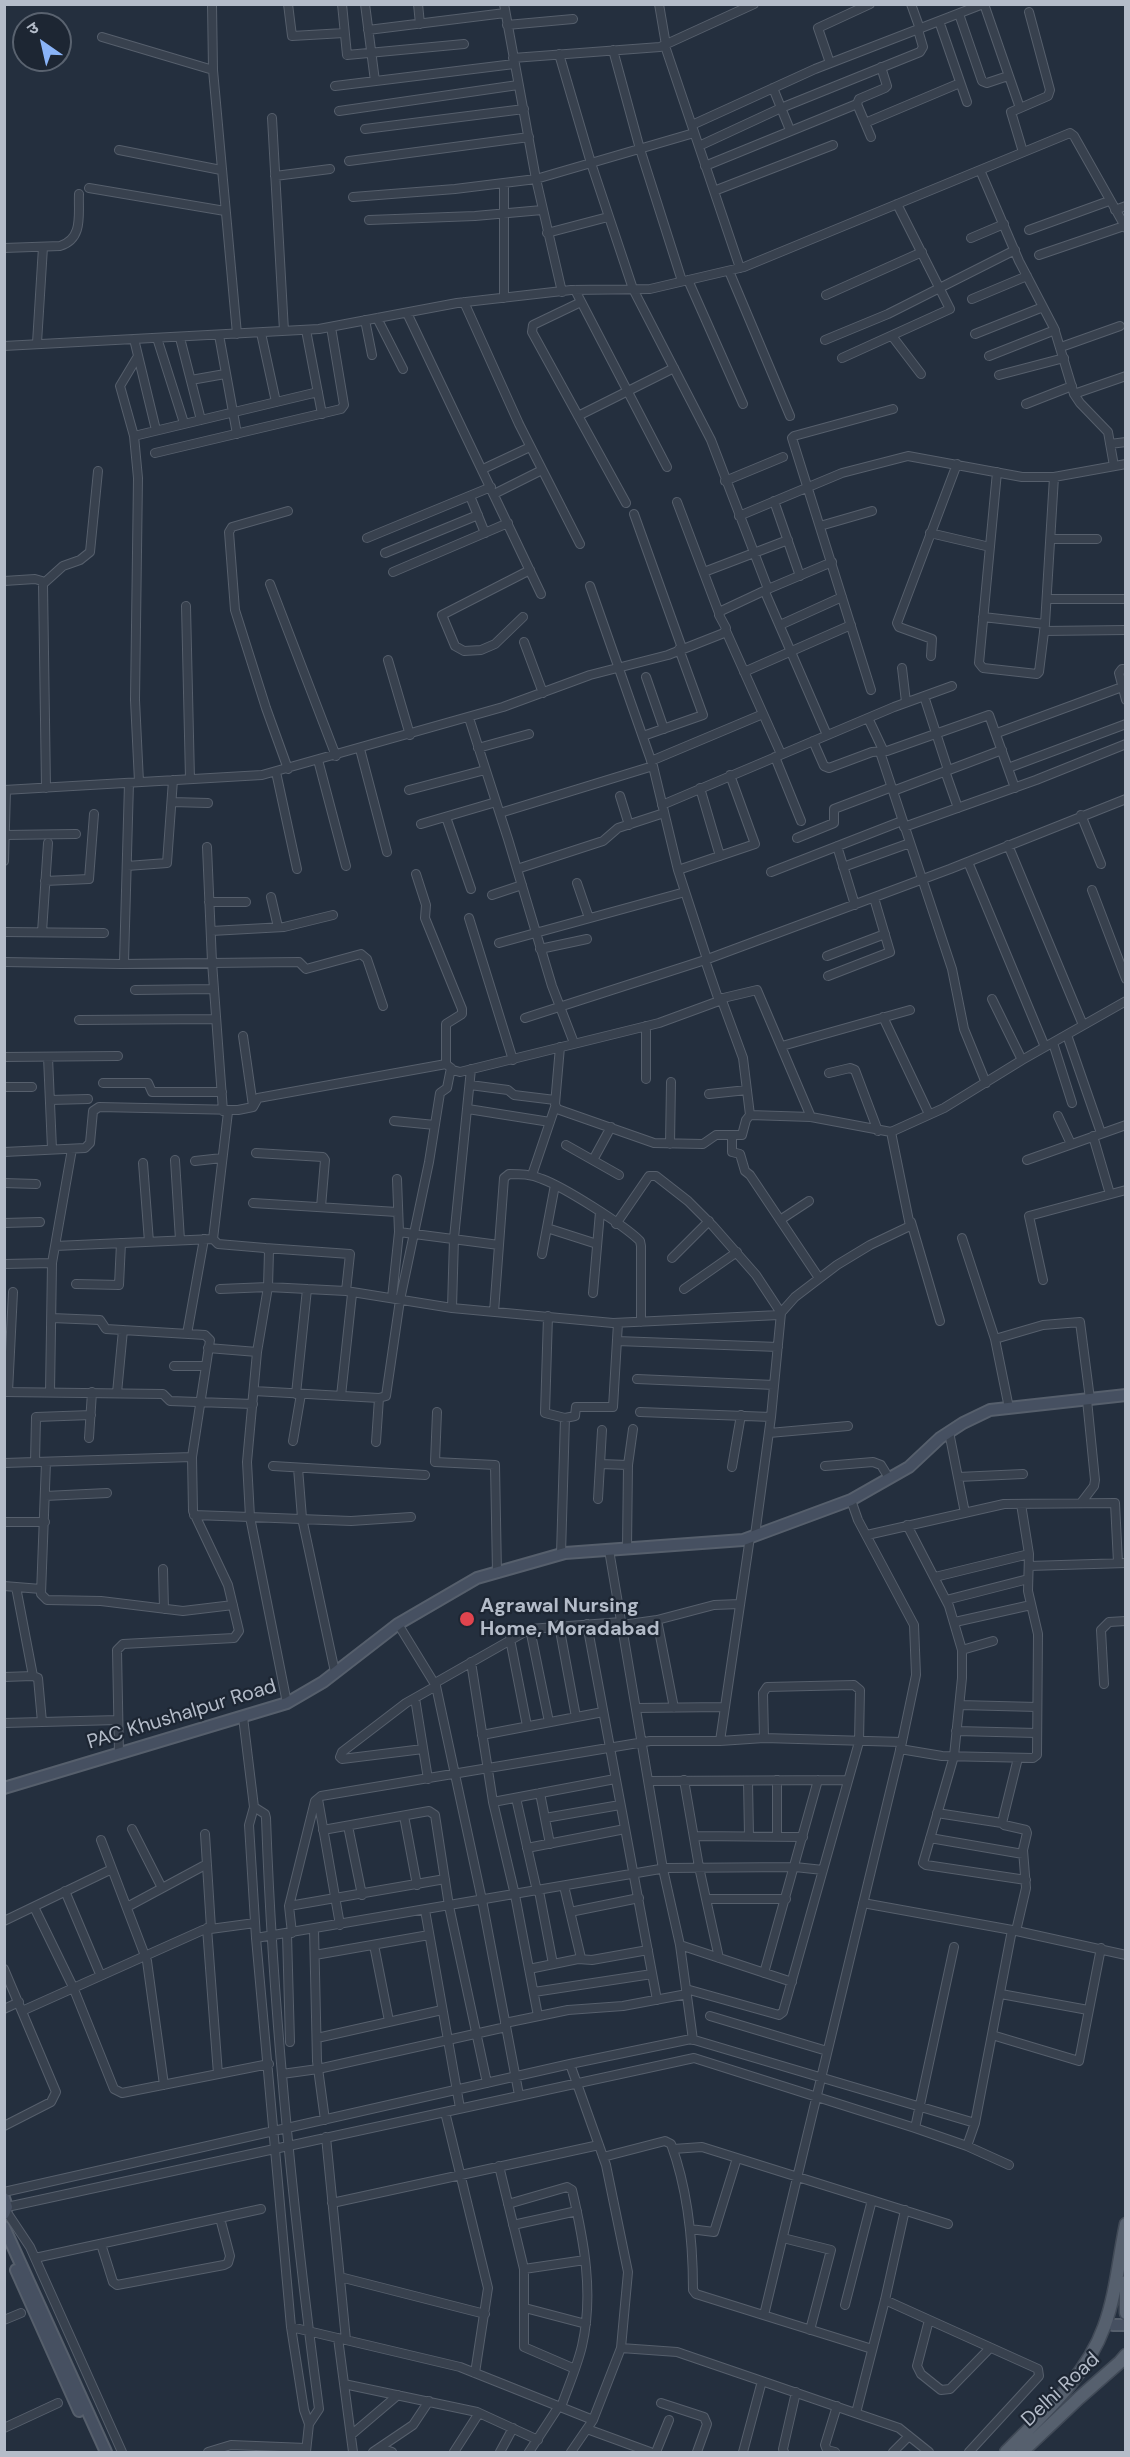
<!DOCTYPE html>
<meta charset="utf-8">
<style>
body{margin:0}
#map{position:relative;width:1130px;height:2457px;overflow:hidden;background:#242f3e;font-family:"DM Sans","Noto Sans Devanagari",sans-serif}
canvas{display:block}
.frame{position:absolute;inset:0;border:6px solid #b4bcc9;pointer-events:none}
.north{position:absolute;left:12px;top:12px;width:60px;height:60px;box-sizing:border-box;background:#1d2633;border:2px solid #59626f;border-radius:50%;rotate:326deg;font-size:16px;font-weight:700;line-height:24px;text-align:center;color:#b4bcc9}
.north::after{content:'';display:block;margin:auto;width:21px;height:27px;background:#8ab4f8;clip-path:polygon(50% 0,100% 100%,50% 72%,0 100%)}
</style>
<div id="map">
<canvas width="1130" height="2457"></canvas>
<div class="frame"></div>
<div class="north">उ</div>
</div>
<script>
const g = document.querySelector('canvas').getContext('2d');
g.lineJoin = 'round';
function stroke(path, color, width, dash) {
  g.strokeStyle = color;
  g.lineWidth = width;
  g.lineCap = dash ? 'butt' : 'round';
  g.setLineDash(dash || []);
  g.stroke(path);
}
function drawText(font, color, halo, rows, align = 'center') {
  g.font = font + ' "DM Sans",sans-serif';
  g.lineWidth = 4.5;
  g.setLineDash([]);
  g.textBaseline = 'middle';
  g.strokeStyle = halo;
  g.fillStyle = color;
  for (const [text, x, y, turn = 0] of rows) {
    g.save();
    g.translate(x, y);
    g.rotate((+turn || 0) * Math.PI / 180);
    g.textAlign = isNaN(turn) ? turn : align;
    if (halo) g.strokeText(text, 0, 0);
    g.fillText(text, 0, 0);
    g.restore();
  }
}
const street = new Path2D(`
 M212,4l1,66 24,264
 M288,4l4,32 52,-3
 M342,4l5,51 117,-11
 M365,4l10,77
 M418,4l2,20
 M504,4l32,175 26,113
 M659,4l7,41
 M911,4l9,25
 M984,4l36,104
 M959,14l23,67 5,2 21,-7
 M939,21l28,81
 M507,25l66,-6
 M368,30l137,-17
 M102,37l111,33
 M665,46l75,222
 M613,50l27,99 42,132
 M513,58l147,-11 94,-43
 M830,63l-12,-35 52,-24
 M335,86l179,-22
 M773,88l17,42
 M857,104l14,33
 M339,111l179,-26
 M272,118l12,213
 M865,123l95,-40
 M692,125l123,-56 168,-65
 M365,129l159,-20
 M699,146l82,-38 139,-56 3,-5 -5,-17
 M119,150l102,20
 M1023,152l-12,-40 37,-16 2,-6 -21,-78
 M349,161l180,-24
 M705,166l152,-62 2,-5 26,-11 2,-2 -6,-19
 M980,170l39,91 35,67 20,66 6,9 28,29 6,34
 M275,176l55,-7
 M89,188l136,23
 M714,191l119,-46
 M353,197l102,-8 81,-10 158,-46
 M1115,210l11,-4
 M369,220l106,-4 67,-6
 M1029,230l80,-29
 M547,233l61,-16
 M971,238l33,-14
 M4,248l56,-2c24,-7 18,-33 19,-52
 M1039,255l85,-29
 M729,271l61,145
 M688,280l55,124
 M575,290l92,177
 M826,295l96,-43
 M504,298v-115
 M972,299l55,-23
 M464,302l55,122 61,120
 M581,302l-48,23 -1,7 94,171
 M407,313l134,281
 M377,318l26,51
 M365,320l7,35
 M306,330l16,84
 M261,333l15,69
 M975,334l68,-27
 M219,335l18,99
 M892,336l29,38
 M157,338l27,85
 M180,338l21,82
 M134,339l22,91
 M825,340l63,-26 127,-64
 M37,343l6,-96
 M4,346l315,-17 138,-26 114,-13 79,-1 94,-22 326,-134 4,3 52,92
 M1061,347l59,-21
 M138,356l-18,30 14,50 4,42 -3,222 4,82
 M989,356l66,-26
 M842,358l108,-49 -53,-105
 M999,375l65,-17
 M191,380l34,-6
 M1074,394l52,-18
 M1026,404l46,-18
 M578,416l96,-48
 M134,436l184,-44
 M1110,444l16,-2
 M155,453l186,-44 3,-4 -13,-78
 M483,469l47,-22
 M997,472l-18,191 4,5 54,6 2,-2 6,-48 9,-147
 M725,481l58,-24
 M494,494l48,-24
 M470,496l15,37
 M774,501l26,75
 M677,502l42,111
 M288,511l-56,16 -3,5 6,78 31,98 22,61
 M634,514l48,134
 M739,516l103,-43 66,-17 114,21h32l72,-13
 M820,526l52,-15
 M930,533l60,14
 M367,538l124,-51
 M1051,539h46
 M385,553l93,-38
 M393,572l115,-49
 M704,572l84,-32
 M4,581l31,-2 7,2 1,3 3,204
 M43,584l20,-18 17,-6 10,-8 8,-81
 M270,584l66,172
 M590,586l63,180 25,104 29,89
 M768,589l64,-27
 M765,592l62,143
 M1047,599h79
 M186,606l4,173
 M523,617l-28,27 -14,6 -17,1 -9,-5 -13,-31 88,-45
 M983,617l62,7
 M780,625l62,-28
 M726,631l55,123
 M1044,631l82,-1
 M524,642l19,51
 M931,656l1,-17 -33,-12 -2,-4 60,-159
 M388,660l22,75
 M902,668l4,34
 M1126,669h-4l-3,4 7,27
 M744,672l107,-47
 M646,677l18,52
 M871,690l-79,-252 2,-2 99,-27
 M924,696l24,74
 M469,718l39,121 44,147 22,57
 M868,718l16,34
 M997,733l125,-46
 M643,736l60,-21 -24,-66
 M813,741l11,25 5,2 43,-16 15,-1 102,-36 26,73
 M478,748l51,-14
 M360,749l27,103
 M880,752l72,217 12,60 22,54
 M775,757l26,64
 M318,760l28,106
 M651,761l112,-47
 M1008,768l118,-44
 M945,771l13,37
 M276,772l21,97
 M700,788l20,68
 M4,790l258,-15 241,-68 87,-32 78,-20 56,-22 2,-5 -7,-13 2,-4 47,-22 -57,-149 -78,-151 -42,-126 -32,-109
 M409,790l76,-20
 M893,791l109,-41
 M620,796l9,29
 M172,802l36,1
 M662,805l232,-98 58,-21
 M500,813l153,-47
 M1081,815l20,49
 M446,817l25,72
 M421,824l75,-22
 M904,827l132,-47 90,-36
 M5,835l71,-1
 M797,838l37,-15v-14l58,-22
 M1008,845l75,180
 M837,846l18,59
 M207,847l5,115 11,149
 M4,861l2,-71
 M968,862l77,185
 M127,866l40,-3 6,-83
 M843,867l67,-24
 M517,869l86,-28 15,-13 46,-15
 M678,870l77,-26 -25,-69
 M771,872l131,-51
 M416,874l10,31 -1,13 37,91v5l-16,10v40
 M45,881l44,-2 5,-65
 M577,883l12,35
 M1092,890l34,89
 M492,895l30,-10
 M271,897l7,30
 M209,902h37
 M469,918l44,142
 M211,931l73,-4 49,-12
 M4,932l100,1
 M42,932l6,-89
 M499,943l186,-51
 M540,949l47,-10
 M827,956l58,-22
 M4,962l116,2 179,-2 7,7 55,-15 6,5 16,47
 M124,962l5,-179
 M828,976l62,-24 -16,-54
 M135,990l79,-1
 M721,998l22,60 7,57
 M719,999l38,-9 54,127
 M992,999l30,61
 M883,1017l46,97
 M525,1018l180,-58
 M79,1020l137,-1
 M646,1026v53
 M1067,1035l34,98
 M243,1036l10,70
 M1053,1043l19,60
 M782,1046l128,-36
 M560,1047l-5,57 2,5 97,34 49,1 13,-9h26l4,-15 4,-5 61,2 80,15 53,-24 78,-48 104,-59
 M4,1057l114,-1
 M48,1057l4,92
 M829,1073l21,-5 5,2 23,61
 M103,1083h45l4,9h70
 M470,1085l38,5 6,5 41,5
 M4,1087h28
 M709,1094l38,-4
 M50,1100l38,-1
 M468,1109l82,13
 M228,1112l-15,127 5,5 47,4 4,3 -1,36 78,4 106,17 161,15 166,-8 16,-18 42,-32 33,-20 40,-19 -19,-94
 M1058,1116l13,28
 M394,1121l41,4
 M732,1136v16l8,2 5,17 5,4 69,103
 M1093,1136l17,58
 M670,1144l1,-62
 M566,1145l53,30
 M72,1149l-17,97 158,-7
 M4,1152l81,-4 5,-5 3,-32 6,-4 139,3 15,-3 5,-9 188,-34 7,6 7,2 199,-49 60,-22 -14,-41 245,-91 176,-70
 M256,1153l67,4 2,3 -4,47
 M175,1160l5,80
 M593,1160l18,-33
 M1027,1160l99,-35
 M195,1161l27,-3
 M143,1163l6,79
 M532,1175l23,-68
 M4,1183l32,1
 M253,1203l144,9
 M780,1220l29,-19
 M911,1222l29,99
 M4,1223l36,-1
 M616,1224l33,-48h7l32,25 25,25 43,49 25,38 -10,104 -16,118
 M547,1228l50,16
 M399,1232l100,13
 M962,1238l33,101 14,69
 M265,1248l85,6 -4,37
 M542,1254l13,-69
 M672,1258l37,-37
 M52,1263l3,-17
 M4,1264l48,-1 -2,129
 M1043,1280l-14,-64 97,-26
 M76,1284l43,1 2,-42
 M220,1289l48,-2 -11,65 -10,110 3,55 101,4 60,-4
 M684,1289l53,-37
 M593,1293l7,-81
 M392,1298l7,-66 -2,-53
 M452,1308l2,-70 17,-169
 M494,1312l10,-134 5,-4c11,0 22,0 33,5 22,8 82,46 98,62l1,5v76
 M548,1316l-3,97 20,5 10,-2 1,-9h37l5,-84
 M52,1318l48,2 6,9 99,6 5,5 -18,117 1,54 35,74 11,46 -5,7 -111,6 -6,6 2,104
 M187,1334l17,-95
 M995,1339l48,-14 37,-3 10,77
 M617,1341l161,6
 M208,1348l49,4
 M174,1366h32
 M637,1379l137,6
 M254,1391l125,7 7,-2 14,-96 29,-138 11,-69 7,-5 4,-20
 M4,1392l159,2 7,7 83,3
 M8,1392l5,-100
 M117,1393l6,-63
 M296,1394l11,-105
 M341,1396l11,-102
 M437,1412l-2,50 60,3 2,108
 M640,1412l131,5
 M949,1432l16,81
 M769,1433l79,-7
 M89,1438l3,-46
 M293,1441l8,-47
 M376,1442l3,-44
 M35,1462l1,-45 55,-2
 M46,1462l-5,132 6,6 54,1 82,10 50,-6
 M4,1463l188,-6
 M600,1464l28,1
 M273,1466l152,9
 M825,1466l48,-4 8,3 8,13
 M732,1467l9,-52
 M298,1468l4,50 33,154
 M958,1477l65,-3
 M45,1496l62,-3
 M598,1499l4,-69
 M1081,1503l13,-17 1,-6 -8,-80
 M194,1515l56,2 37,186
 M4,1522h41
 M907,1525l42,81 13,44v28l-8,78 -31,107 3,2 100,15
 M867,1535l137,-31 111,-1 3,60
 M627,1548l1,-83 5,-36
 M609,1550l54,319 17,76 13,95
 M561,1554l4,-136
 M1029,1566l97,-3
 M163,1569l1,40
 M935,1577l94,-23
 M4,1586l37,3
 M16,1587l17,89
 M946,1600l82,-21
 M657,1620l17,88
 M955,1622l76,-17
 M398,1624l38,62 46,214 37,195
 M587,1624l70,376
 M559,1625l17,92
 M622,1625l35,-5 57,-15 26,-1
 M530,1629l19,93
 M510,1639l17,87
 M962,1650l31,-9
 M471,1662l22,140 22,93 23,121
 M4,1677l29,-1 5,2 4,44
 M435,1683l95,-54 91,-7
 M1104,1684l-3,-54 8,-8 17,-1
 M415,1698l13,81
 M960,1705l77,2
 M636,1708l88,-1
 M243,1717l11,90 -5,18 7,113 35,389 13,83 5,14 -3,28
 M4,1723l114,-3
 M956,1731l81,2
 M482,1735l121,-23
 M720,1741l30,-204
 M423,1749l-81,10 -2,-2 2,-5 64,-49 30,-17
 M900,1749l42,7 91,2 4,-3 1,-121 -10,-43 1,-37 -8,-50
 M684,1780l15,87 20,91
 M777,1780v56
 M649,1781l198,-1
 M748,1781l1,55
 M540,1793l10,51
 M516,1798l21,93
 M318,1799l22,126
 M493,1802l122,-23
 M254,1807l11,7 1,4c7,198 27,395 53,591l-10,15
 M937,1813l65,10
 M404,1816l13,69
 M545,1818l75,-13
 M348,1826l14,69
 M132,1829l30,59
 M323,1830l106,-19 6,4 14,91 38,177
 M205,1834l6,94
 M694,1836l109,1
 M930,1838l93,16
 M101,1840l46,121 17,124
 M527,1848l98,-19
 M564,1886l17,72
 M65,1891l35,83
 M539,1891l14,73
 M707,1899h79
 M863,1903l149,27 114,25
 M289,1906l156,-27
 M34,1907l39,80 41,102 8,4 147,-29
 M127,1907l80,-43
 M425,1910l35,198
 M570,1912l69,-14
 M4,1921l108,-52
 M207,1928l11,146
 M314,1929l3,132 8,59
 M1016,1931l10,-43 -3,-38 4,-17 -1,-3 -22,-5 -2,-2 16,-65
 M292,1933l-3,-27 26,-105 6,-5 329,-55h70l44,-3 138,4
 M287,1934l3,108
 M256,1938l410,-70 129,-1 28,3
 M374,1945l15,76
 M680,1945l112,37
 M315,1955l114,-20
 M4,1969l52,123 -5,10 -47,24
 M529,1969l49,-10 14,1 56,-10
 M764,1973l54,-193
 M686,1989l93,26 4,-3 76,-270 1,-52 -6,-5 -87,2 -4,6 1,45
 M534,1992l118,-18
 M1001,1994l87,16
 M4,2009l15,-7
 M22,2011l181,-81 52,-7
 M710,2016l117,35
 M505,2023l63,-13 55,-4 64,-12
 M992,2035l87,26 22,-113
 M317,2038l125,-28
 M570,2064l36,101 22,107 -7,76 -28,72 -22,32
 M282,2074l36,-5 188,-42
 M445,2112l43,176 -13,85
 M915,2128l39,-181
 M326,2137l20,203
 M967,2146l8,-23 37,-193
 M673,2149l29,-2 246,77
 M603,2157l62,-16 6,3c17,46 22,97 22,146l3,4 176,55
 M499,2166l25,103v78l51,22
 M4,2192l566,-128 121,-25 284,84
 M332,2203l267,-58
 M508,2204l59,-17 5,3c12,51 22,104 10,156 -5,21 -14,41 -21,61
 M7,2207l687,-149 221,70 52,18 42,19
 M6,2211l24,36 92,205
 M513,2225l64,-14
 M690,2229l24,3 23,-74
 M783,2238l48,12 -21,80
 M101,2244l12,38 4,3 107,-20 4,-2 2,-7 -10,-38
 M35,2258l226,-49
 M524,2269l61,-9
 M340,2277l145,37
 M885,2300l153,69 1,7 -70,76
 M845,2305l27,-105
 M525,2308l61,16
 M764,2315l138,-573 14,-67 -2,-50 -56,-105 -7,-20
 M4,2320l17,-7
 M929,2320l-12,46 4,8 20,16 9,-1 40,-41
 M291,2327l169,40 133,53
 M338,2338l15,114
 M621,2348l56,4 222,76 30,24
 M344,2384l133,28 61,28
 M661,2403l43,14 3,7 -10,28
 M856,2413l29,-113 20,-90
 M4,2428l54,-25
 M587,2429l63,23
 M351,2435l47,-40
 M380,2448l12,4
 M208,2452l23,-7 75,3
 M373,2452l40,-27 16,-24
 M454,2452l25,-39
 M500,2452l13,-24
 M529,2452l30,-46
 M656,2452l13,-32
 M743,2452l19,-71
 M784,2452l-1,-3 13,-57
 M835,2452l-8,-2 -2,-5 12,-39
 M893,2452l16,-16`);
const secondary = new Path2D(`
 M4,1788l283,-85 36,-21 75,-58 79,-46 88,-25 178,-13 108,-40 58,-33 31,-29 23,-15 27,-13 136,-15
 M4,2198l3,9 -3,7
 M4,2227l102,225
 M16,2270l63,141
 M1106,2321l7,4h13`);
const primary = new Path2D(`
 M1126,2282v31
 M1006,2452c36,-37 80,-75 98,-125 12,-32 15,-70 22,-103
 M1022,2452l57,-54 41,-36 6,-7`);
const markers = [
 [467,1619,8,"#e0444e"]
];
const poiNames = [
 ["Agrawal Nursing",480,1607],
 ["Home, Moradabad",480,1630]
];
const streetNames = [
 ["PAC Khushalpur Road",182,1715,-17],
 ["Delhi Road",1061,2390,-43]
];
stroke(street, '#565f6c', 10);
stroke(secondary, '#565f6c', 14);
stroke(primary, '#414a57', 15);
stroke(street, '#38414e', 8);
stroke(secondary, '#465061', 10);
stroke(primary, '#56606e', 12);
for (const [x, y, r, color] of markers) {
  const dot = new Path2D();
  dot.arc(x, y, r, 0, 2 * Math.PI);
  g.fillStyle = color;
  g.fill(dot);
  stroke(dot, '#1d2633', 2);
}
drawText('bold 20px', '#b4bcc9', '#1d2633', poiNames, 'left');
drawText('20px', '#b4bcc9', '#1d2633', streetNames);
</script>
